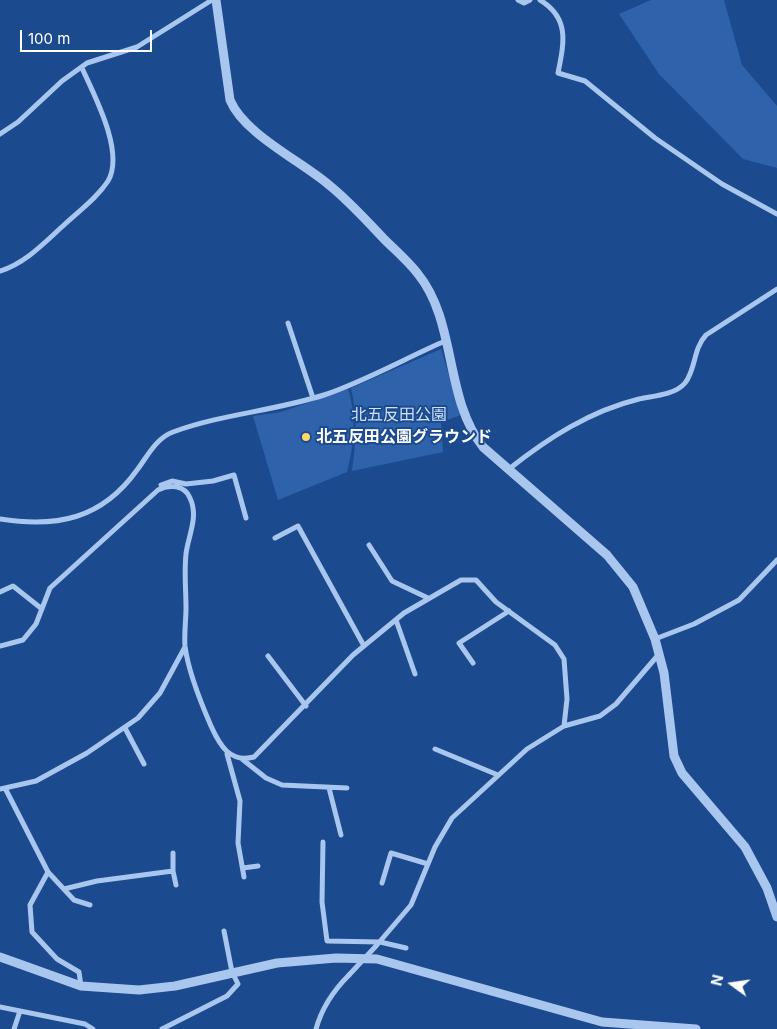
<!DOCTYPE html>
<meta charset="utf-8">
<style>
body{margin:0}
#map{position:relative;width:777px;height:1029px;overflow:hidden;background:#1b4a8e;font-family:Inter,sans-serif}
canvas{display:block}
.north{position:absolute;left:707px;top:959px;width:50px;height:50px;-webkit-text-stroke:4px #1b4a8e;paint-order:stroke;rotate:284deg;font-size:14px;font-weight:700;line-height:20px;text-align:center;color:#fff}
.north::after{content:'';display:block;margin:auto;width:18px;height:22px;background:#fff;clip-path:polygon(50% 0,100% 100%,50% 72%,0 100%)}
.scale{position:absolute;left:20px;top:30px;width:132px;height:22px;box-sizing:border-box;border:2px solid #fff;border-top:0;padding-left:6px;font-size:15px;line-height:18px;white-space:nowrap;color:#fff;-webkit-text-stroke:4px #1b4a8e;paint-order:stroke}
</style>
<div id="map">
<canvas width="777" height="1029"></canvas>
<div class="north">N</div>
<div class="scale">100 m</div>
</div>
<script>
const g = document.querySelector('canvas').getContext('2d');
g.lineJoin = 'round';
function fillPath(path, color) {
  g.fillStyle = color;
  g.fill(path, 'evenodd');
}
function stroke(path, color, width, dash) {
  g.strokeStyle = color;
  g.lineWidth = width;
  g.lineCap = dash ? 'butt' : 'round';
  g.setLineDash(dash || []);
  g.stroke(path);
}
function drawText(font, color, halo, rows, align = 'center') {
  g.font = font + ' Inter,"Noto Sans JP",sans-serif';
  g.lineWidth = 4;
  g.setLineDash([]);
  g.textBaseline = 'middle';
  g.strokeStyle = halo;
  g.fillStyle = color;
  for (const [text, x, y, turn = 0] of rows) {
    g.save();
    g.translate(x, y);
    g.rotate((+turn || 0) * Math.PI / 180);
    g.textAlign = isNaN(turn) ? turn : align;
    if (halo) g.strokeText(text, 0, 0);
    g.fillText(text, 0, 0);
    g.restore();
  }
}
const green = new Path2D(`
 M651,0h73l18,65 35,41v62l-34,-9 -84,-85 -40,-60z
 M441,349l20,66 -20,7 2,30 -91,19c4,-29 6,-54 -1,-83z
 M348,389c9,28 6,55 -1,83l-69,28 -25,-84 28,-4z`);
const minor = new Path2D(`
 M518,0l6,3 6,-3
 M540,0c30,18 24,43 18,73l27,8 70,57 67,46 55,30
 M0,134l18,-12 44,-41 25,-18 50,-16 75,-47
 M0,271c26,-8 45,-29 65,-47 15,-14 32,-26 43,-43 17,-29 -14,-86 -26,-113
 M288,323l25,75
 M509,469c39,-31 81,-58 130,-70 14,-3 36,-4 46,-16 11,-14 8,-34 21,-48l71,-46
 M161,485l11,-4 14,3 27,-3 21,-6 12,43
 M0,519c57,9 102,0 137,-49 10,-13 19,-32 36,-38 49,-18 101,-21 151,-37 39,-13 82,-37 121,-54
 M275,538l23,-12 66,120
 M369,545l23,36 36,17
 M0,592l13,-6 29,23
 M396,620l19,54
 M655,639l39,-15 45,-24 38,-40
 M0,646l23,-6 13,-16 14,-36 108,-98c11,-6 27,-5 32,8 9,19 -2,38 -4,56 -2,18 0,36 0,54 0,12 -2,26 -1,38 3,25 16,57 26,80 9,20 19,37 43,31l99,-102 51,-42 57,-33h15l20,22 59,43 9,14 3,40 -3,27
 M268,656l38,50
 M473,663l-14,-20 50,-32
 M125,728l19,36
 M435,749l63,26
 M227,754l13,47 -2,42 6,34
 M242,759l24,19 16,7 65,3
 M5,788l43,84 -18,33 2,27 25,27 22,13 2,14
 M329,788l12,47
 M0,789l36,-8 51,-28 51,-35 22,-25 25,-46
 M323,842l-1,60 5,39 53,1 26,6
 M173,853v18
 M243,868l15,-2
 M48,872l26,28 16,5
 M382,883l9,-30 37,11
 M64,889l33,-8 76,-10 3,14
 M376,946l35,-41 24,-58 17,-29 75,-69 37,-23 36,-10 16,-12 43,-50
 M0,1007l85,17 8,5
 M14,1029l6,-18
 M162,1029l65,-33 11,-12 -6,-12 -8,-41
 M316,1029c6,-22 17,-38 33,-54`);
const tertiary = new Path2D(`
 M216,0l14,100c14,34 71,61 99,85 20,16 37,35 55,54 11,11 24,22 34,35 39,48 26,124 65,173l124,108 26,32 22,52 9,34 10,83 8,17 63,74 22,41 10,29
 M0,957l81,29 58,4 36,-4 102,-23 59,-5 41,1 225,63 94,7`);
const minorBridge = new Path2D(`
 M349,975l27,-29`);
const markers = [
 [306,437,5,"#ffd766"]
];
const parkNames = [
 ["北五反田公園",399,415]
];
const poiNames = [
 ["北五反田公園グラウンド",316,437]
];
fillPath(green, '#2e63ac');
stroke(minor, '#a9c6ee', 5);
stroke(tertiary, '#a9c6ee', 9);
stroke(minorBridge, '#a9c6ee', 5);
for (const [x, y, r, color] of markers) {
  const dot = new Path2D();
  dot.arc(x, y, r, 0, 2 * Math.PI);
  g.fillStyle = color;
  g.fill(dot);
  stroke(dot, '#1b4a8e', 2);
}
drawText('16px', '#cee1fa', '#1b4a8e', parkNames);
drawText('bold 16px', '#fff', '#1b4a8e', poiNames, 'left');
</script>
